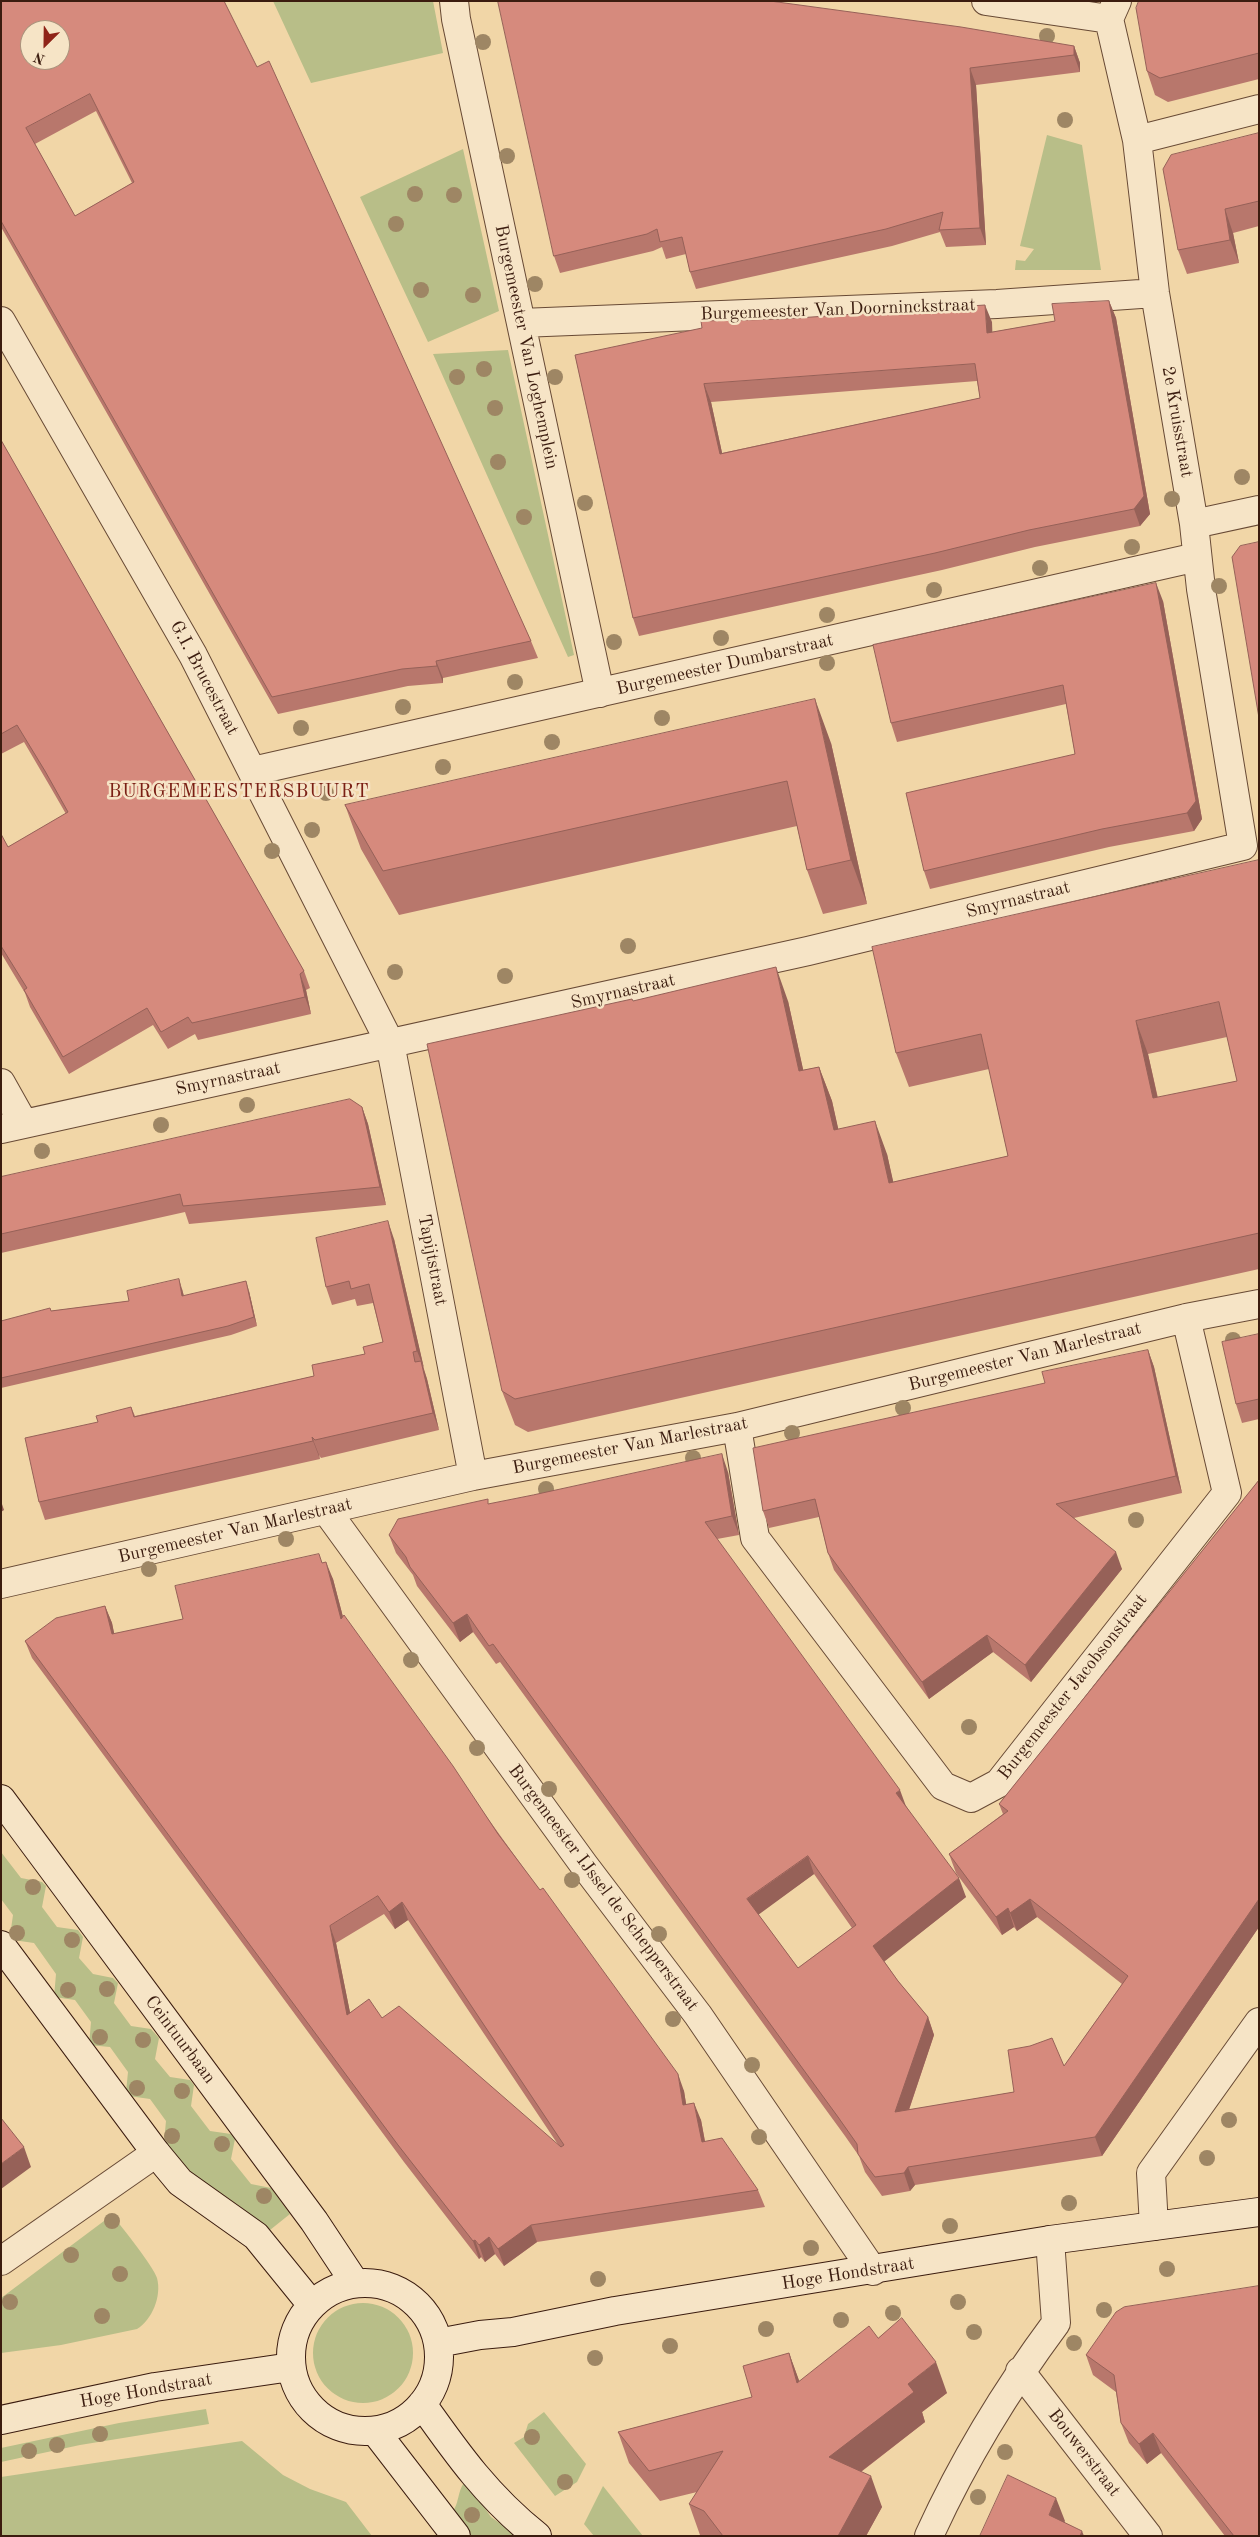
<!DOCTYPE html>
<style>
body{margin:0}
#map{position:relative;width:1260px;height:2537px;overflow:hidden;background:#f1d6a7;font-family:"Old Standard TT",serif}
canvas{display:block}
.frame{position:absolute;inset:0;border:2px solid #3b1c0f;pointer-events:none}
.north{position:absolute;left:20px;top:20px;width:50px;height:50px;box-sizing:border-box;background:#f6e4c6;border:1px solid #ab947d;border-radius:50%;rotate:203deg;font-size:14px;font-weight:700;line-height:20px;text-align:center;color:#3b1c0f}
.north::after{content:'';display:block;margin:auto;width:18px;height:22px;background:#8f2418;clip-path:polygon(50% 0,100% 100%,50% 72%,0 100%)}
</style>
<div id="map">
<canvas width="1260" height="2537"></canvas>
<div class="frame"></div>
<div class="north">N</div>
</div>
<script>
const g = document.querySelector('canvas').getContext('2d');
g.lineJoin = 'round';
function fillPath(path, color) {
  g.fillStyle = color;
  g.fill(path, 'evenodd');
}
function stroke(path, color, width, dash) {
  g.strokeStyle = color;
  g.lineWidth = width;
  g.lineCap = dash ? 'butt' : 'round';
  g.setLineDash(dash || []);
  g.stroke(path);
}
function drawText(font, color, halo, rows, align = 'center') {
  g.font = font + ' "Old Standard TT",serif';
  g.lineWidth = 5;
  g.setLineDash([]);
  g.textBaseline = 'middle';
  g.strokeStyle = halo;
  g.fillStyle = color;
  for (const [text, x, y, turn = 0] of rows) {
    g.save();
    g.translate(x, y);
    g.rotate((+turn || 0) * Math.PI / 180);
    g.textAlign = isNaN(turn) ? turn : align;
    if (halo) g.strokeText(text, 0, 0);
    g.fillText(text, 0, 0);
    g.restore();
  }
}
const green = new Path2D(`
 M273,1h160l10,52 -132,30z
 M1047,135l35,10 19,125h-86l1,-10 9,1 9,-12 -14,-3z
 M463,149l36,162 -71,31 -68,-145z
 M508,350l66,305 -6,2 -135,-303z
 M1,1852l20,26 21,4 4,4 -4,21 15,20 21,3 5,7 -4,21 14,16 20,4 5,5 -4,20 17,23 20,3 8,9 -4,21 15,18 20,3 4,5 -3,21 19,25 21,3 4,5 -4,20 20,25 20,4 19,26 -20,16 -32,-25 -46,-32 -28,-31 2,-21 -16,-22 -21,-3 -3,-4 2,-20 -18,-25 -21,-2 2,-23 -16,-22 -21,-3 2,-23 -22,-31 -21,-3 -3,-4 3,-21 -12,-16z
 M112,2215c10,12 41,51 45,63 5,18 -5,42 -20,51l-76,16 -60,8v-55z
 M313 2353a50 50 0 1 1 100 0a50 50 0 1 1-100 0Z
 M206,2409l3,15 -129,21 -79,17v-14l118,-25z
 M544,2412l42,52 -9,18 -22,14 -41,-53 10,-6 4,-13z
 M242,2441l41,34 27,14 36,13 26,34h-371v-59z
 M466,2481l25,36 27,19h-47l-19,-24c8,-9 5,-23 14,-31z
 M603,2486l40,50h-49l-10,-12z`);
const street = new Path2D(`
 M454,1l2,18 144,674
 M986,1l123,18
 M1137,140l122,-31
 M1,321l192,334 197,388 83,433
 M521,323l476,-19 158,-11
 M1194,524l65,-14
 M253,771l944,-214
 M1,1083l23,41
 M1,1129l807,-178 435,-105 -42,-257 -7,-65 -39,-231 -18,-153 -28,-121 8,-18
 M737,1427l18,111 188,248 28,12 28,-15 228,-290 -41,-175
 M326,1510l258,355 114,150 175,256
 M1,1584l472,-108 264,-49 449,-109 73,-14
 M1154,2226l-3,-53 108,-151
 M1,2261l155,-108
 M1020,2371l128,165
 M929,2536c34,-75 78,-147 127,-213l-6,-83`);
const secondary = new Path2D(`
 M1,1799l313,422 41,62
 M1,1945l155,208 24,29 76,54 56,69
 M291 2357a74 74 0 1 1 148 0a74 74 0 1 1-148 0Z
 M438,2343l42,-8 33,-3 102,-21 435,-71 209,-28
 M422,2404c36,51 66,93 115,132
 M1,2420l154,-33 136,-20
 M375,2431l81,105`);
const trees = [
 [1047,36],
 [483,42],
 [1065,120],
 [507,156],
 [415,194],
 [454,195],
 [396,224],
 [535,284],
 [421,290],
 [473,295],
 [484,369],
 [457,377],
 [555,377],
 [495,408],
 [498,462],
 [1242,477],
 [1172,499],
 [585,503],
 [524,517],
 [1132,547],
 [1040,568],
 [1219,586],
 [934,590],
 [827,615],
 [721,638],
 [614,642],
 [827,663],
 [515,682],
 [403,707],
 [662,718],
 [301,728],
 [552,742],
 [443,767],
 [326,793],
 [312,830],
 [272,851],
 [628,946],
 [395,972],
 [505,976],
 [247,1105],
 [161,1125],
 [42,1151],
 [1233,1340],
 [903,1408],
 [792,1433],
 [693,1458],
 [546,1489],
 [1136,1520],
 [286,1539],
 [149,1569],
 [411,1660],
 [969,1727],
 [477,1748],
 [549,1789],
 [572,1880],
 [33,1887],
 [17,1933],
 [659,1934],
 [72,1940],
 [107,1989],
 [68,1990],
 [673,2019],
 [100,2037],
 [143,2040],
 [752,2065],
 [137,2088],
 [182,2091],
 [1229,2120],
 [172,2136],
 [759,2137],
 [222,2144],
 [1207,2158],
 [264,2196],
 [1069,2203],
 [112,2221],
 [950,2226],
 [811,2248],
 [71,2255],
 [1167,2269],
 [120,2274],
 [598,2279],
 [10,2302],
 [958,2302],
 [1104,2310],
 [893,2313],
 [102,2316],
 [841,2320],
 [766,2329],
 [974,2332],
 [1074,2343],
 [670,2346],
 [595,2358],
 [100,2434],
 [532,2437],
 [57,2445],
 [29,2451],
 [1005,2452],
 [565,2482],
 [978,2497],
 [472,2515]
];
const wall = new Path2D(`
 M1,1h223l307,640 7,17 -95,20v5l-35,3 -130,28 -277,-487zM96,111l36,72 -57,33 -40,-72z
 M498,1l576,45 6,17v9l-104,13 10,160 -40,2 -6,-15 -48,14 -196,43 -6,-17 -4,-18 -20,5 -4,-12 -9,4 -93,22 -6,-17z
 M1259,1v78l-91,23 -13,-7 -8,-24z
 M1259,133v93l-26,7 6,30 -52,11 -9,-24z
 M1109,301l7,17 34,196 -10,12 -105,21 -93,23 -303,66 -6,-18 -58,-263 417,-33v10l63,-11zM977,381l3,17 -258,55 -11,-51z
 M1,440l303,531 6,17 -4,2 5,24 -113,26 -3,-6 -27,15 -15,-24 -84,49 -39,-67 -5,-14 -24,-40v-119l7,13 58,-33 -15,-26 -27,-46 -23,12z
 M1163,601l39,218 -8,12 -85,16 -179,42 -6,-18 151,-117 -9,-50 -169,38 -6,-19z
 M831,743l36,161 -44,10 -16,-44 -10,-44 -398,89 -38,-66 -16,-44z
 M1259,860v409l-731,163 -13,-7 -13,-34 131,-390h155l15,69 16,-3 13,34 6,28 49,25 6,28 115,-26 -19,-87 -80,18 -13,-34zM1227,1037l10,44 -79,17 -10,-44z
 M362,1107l6,17 18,81 -197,19 -4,-12 -184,41v-76z
 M394,1239l30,130 3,10 12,51 -118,28 -2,-3 1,4 -275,61 -6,-18 59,-80 33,-15 4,9 179,-40 51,-22 18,-12 -10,-39 -16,3 -2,-7 -23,6 -6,-18z
 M182,1289l2,7 65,-5 8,35 -26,9 -230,53v-67l50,-10 78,-10z
 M1259,1334v85l-17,4 -6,-19z
 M1148,1350l6,17 28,126 -108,25 48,51 -91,113 -38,-30 -64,47 -95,-129 -6,-17 -9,-36 -50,11 -6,-17 282,-128z
 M728,1472l11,63 -22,4 189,267 60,91 -82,64 14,20 30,36 6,18 -25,75 105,-18 50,-26 58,-82 -85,-67 -20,14 -3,-4 -12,8 -46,-62 -7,-19 54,-40 -4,-10 260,-324v447l-157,229 -187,29 -5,6 -28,5 -17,-24 -6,-16 -14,-20 -345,-474 -4,2 -23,-32 -13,10 -43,-56 -4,-11 -17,-22 -7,-18 100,-31zM814,1874l38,54 -54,40 -40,-54z
 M323,1563l10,16 10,38 341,474 2,13 15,16 4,21 53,49 7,17 -228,35 -33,24 -9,-12 -10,8 -4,-5 -2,2 -75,-97 -372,-504 -7,-17 80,-35 7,17 2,11 69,-15zM384,1914l11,15 13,-9 151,226 -177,-128 -32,-5 -14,-70z
 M1259,2286v250h-34l-64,-83 -14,11 -18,-21 -8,-20 -5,-31 -23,-17 -7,-20z
 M878,2338l69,55 -25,19 3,10 -64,50 21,35 -16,29h-164l-2,-1 -11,-31 8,-12 -37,9 -31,-38 -11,-31 134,-35 37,-44 10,28z`);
const shadedWall = new Path2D(`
 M1074,46l6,17v9l-6,-17z
 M970,68l6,17 10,160 -6,-17z
 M1225,209l8,24 6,30 -9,-23z
 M1109,301l7,17 34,196 -10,12 -6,-17z
 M985,305l7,17 1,29 -6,-18z
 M704,384l7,18 15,69 -6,-17z
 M1156,583l7,18 39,218 -8,12 -7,-18z
 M436,661l7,17v5l-6,-17z
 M815,699l16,44 36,161 -16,-44z
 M776,967l12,34 23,104 -12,-34z
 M300,974l6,16 5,24 -6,-17z
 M1136,1021l12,33 17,78 -12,-34z
 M819,1067l13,34 14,62 -12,-33z
 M362,1107l6,17 18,81 -6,-18z
 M875,1121l12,33 14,62 -12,-33z
 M388,1221l6,18 30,129 -7,-17z
 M179,1279l3,10 4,16 -4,-9z
 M246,1281l3,10 8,35 -3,-9z
 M1148,1350l6,17 28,126 -6,-17z
 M421,1361l6,18 12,51 -6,-17z
 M312,1437l7,18 1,4 -7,-18z
 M722,1454l6,18 11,63 -7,-19z
 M1,1501l3,9 -3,2z
 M1116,1552l6,17 -91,113 -6,-17z
 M326,1562l7,17 15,57 -7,-17z
 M105,1606l7,17 6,28 -6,-17z
 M467,1614l6,18 -13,10 -7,-19z
 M987,1635l6,17 -64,47 -7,-17z
 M900,1790l7,19 -11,-16z
 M808,1856l6,18 -60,44 -7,-19z
 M959,1878l7,19 -86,68 -7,-19z
 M1030,1899l7,18 -20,14 -7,-18z
 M1259,1899v28l-157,229 -7,-19z
 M402,1902l6,18 -13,9 -6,-17z
 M1008,1908l6,19 -12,8 -6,-18z
 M330,1926l6,17 18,89 -7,-17z
 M928,2017l6,18 -32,95 -7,-18z
 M678,2074l6,17 5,31 -6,-17z
 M694,2103l7,17 7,39 -6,-17z
 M24,2147l7,20 -30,22v-25z
 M908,2167l7,18 -5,6 -6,-18z
 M531,2225l6,17 -33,24 -6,-17z
 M489,2237l6,17 -10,8 -6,-17z
 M475,2240l6,17 -2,2 -6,-18z
 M789,2353l11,30h-3z
 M936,2362l11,31 -25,19 3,10 -84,65 -12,-30 79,-73z
 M1153,2433l8,20 -14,11 -8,-20z
 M871,2476l11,31 -16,29h-28z
 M1056,2498l9,23 -7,15 -9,-21z
 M1082,2531l2,5h-4z`);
const building = new Path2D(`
 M1,1h223l33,66 12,-6 262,580 -95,20 1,5 -35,3 -130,28 -271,-476zM30,30h30v30h-30zM90,94l44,88 -59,34 -49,-88z
 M498,1h272l191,26 113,19v9l-104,13 10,160 -41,2 4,-18 -57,17 -196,43 -8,-35 -22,5 -3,-13 -10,5 -93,22z
 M1139,1h120v52l-99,25 -13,-7 -11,-63z
 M1259,133v68l-34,8 5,31 -52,10 -15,-81 8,-14z
 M1109,301l35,195 -10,13 -105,21 -94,23 -302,65 -58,-263 127,-27 -1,-7 82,-2 202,-14 2,28 68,-12 -3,-17zM975,364l5,34 -260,56 -16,-70z
 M1,440l303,531 -4,3 5,23 -113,26 -4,-6 -27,15 -14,-24 -84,49 -39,-67 3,-2 -26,-42v-112l7,13 60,-35 -23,-41 -28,-46 -16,9z
 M1259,542v176l-27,-161 8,-11z
 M1156,583l40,218 -9,12 -85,16 -178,42 -18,-78 169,-39 -12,-69 -172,38 -18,-78z
 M815,699l36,161 -44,10 -20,-89 -404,90 -38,-66z
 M1259,860v373l-744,166 -13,-8 -75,-347 205,-45 1,2 143,-34 23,104 20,-4 15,63 41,-9 14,62 119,-27 -27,-122 -85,19 -24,-106zM1219,1002l18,79 -84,17 -17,-77z
 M350,1099l12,8 18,80 -197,19 -3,-12 -179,40v-57z
 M388,1221l29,130 -4,1 2,10 6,-1 12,52 -118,27 -3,-3 1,4 -274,61 -14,-64 73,-16 -2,-6 35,-9 3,10 180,-41 -2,-11 53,-11 -2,-7 20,-5 -14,-58 -18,5 -2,-8 -23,6 -10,-49z
 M179,1279l3,17 64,-15 8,36 -26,9 -227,52v-57l49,-13 1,3 78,-10 -2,-10z
 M1259,1334v65l-23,5 -14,-62z
 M1148,1350l28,126 -120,28 60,48 -91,113 -38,-30 -65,47 -94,-129 -13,-54 -52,12 -10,-63 292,-65 -3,-11z
 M722,1454l10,62 -27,6 195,268 -4,3 63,85 -86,68 25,35 30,36 -33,95 119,-20 -6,-42 22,-4 22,-8 12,28 64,-90 -98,-77 -20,14 -2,-5 -12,9 -47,-63 59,-43 -9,-7 260,-324v419l-164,238 -187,30 -4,6 -29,4 -17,-23 -1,-10 -19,-27 -345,-473 -4,2 -22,-32 -14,9 -43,-56 -4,-10 -17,-22 9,-16 90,-20v5l45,-9zM808,1856l48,69 -58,43 -51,-69z
 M319,1554l3,9 4,-1 15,57 3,-4 109,151 45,68 42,56 3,-2 135,186 5,31 11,-2 8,39 20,-4 36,52 -227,35 -33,24 -9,-12 -10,8 -4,-5 -2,1 -75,-96 -373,-504 31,-23 49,-12 7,28 71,-15 -8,-33zM378,1896l11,16 13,-10 162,243 -3,2 -162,-141 -17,12 -13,-19 -22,16 -17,-89z
 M1,2118l23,29 -23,17z
 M1259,2286v250h-25l-81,-103 -14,11 -18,-21 -7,-48 -28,-20 30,-43 8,-5z
 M902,2318l34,44 -28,22 6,8 -85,65 42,19 -33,60h-115l-19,-25 -15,-7 34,-53 -74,20 -31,-39 134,-35 -9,-31 46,-13 8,30 72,-57 9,12z
 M1008,2475l48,23 -7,17 33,16 -2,5h-100z`);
const streetNames = [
 ["Burgemeester Van Doorninckstraat",838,310,-2],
 ["Burgemeester Van Loghemplein",526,347,78],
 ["2e Kruisstraat",1177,422,80],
 ["Burgemeester Dumbarstraat",725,665,-13],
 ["G.I. Brucestraat",204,678,62],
 ["Smyrnastraat",1018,900,-14],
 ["Smyrnastraat",623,992,-13],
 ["Smyrnastraat",228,1079,-12],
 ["Tapijtstraat",432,1260,79],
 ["Burgemeester Van Marlestraat",1025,1357,-14],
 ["Burgemeester Van Marlestraat",630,1446,-11],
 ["Burgemeester Van Marlestraat",235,1531,-13],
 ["Burgemeester Jacobsonstraat",1073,1687,-52],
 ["Burgemeester IJssel de Schepperstraat",603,1888,53],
 ["Ceintuurbaan",180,2040,53],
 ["Hoge Hondstraat",848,2274,-9],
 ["Hoge Hondstraat",146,2391,-10],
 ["Bouwerstraat",1084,2453,52]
];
const neighbourhoodNames = [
 ["BURGEMEESTERSBUURT",239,792]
];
fillPath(green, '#b8be88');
stroke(street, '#684a35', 30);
stroke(secondary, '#3b1c0f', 30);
stroke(street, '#f6e4c6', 28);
stroke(secondary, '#f6e4c6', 28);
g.fillStyle = '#9e8664';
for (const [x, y] of trees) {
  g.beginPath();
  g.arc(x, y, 8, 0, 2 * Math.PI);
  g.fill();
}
fillPath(wall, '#b8776c');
fillPath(shadedWall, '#966158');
fillPath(building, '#d68a7d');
stroke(building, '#966158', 1);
drawText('18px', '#3b1c0f', '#f6e4c6', streetNames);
g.letterSpacing = '1px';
drawText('19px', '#7a1f14', '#f6e4c6', neighbourhoodNames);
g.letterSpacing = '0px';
</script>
